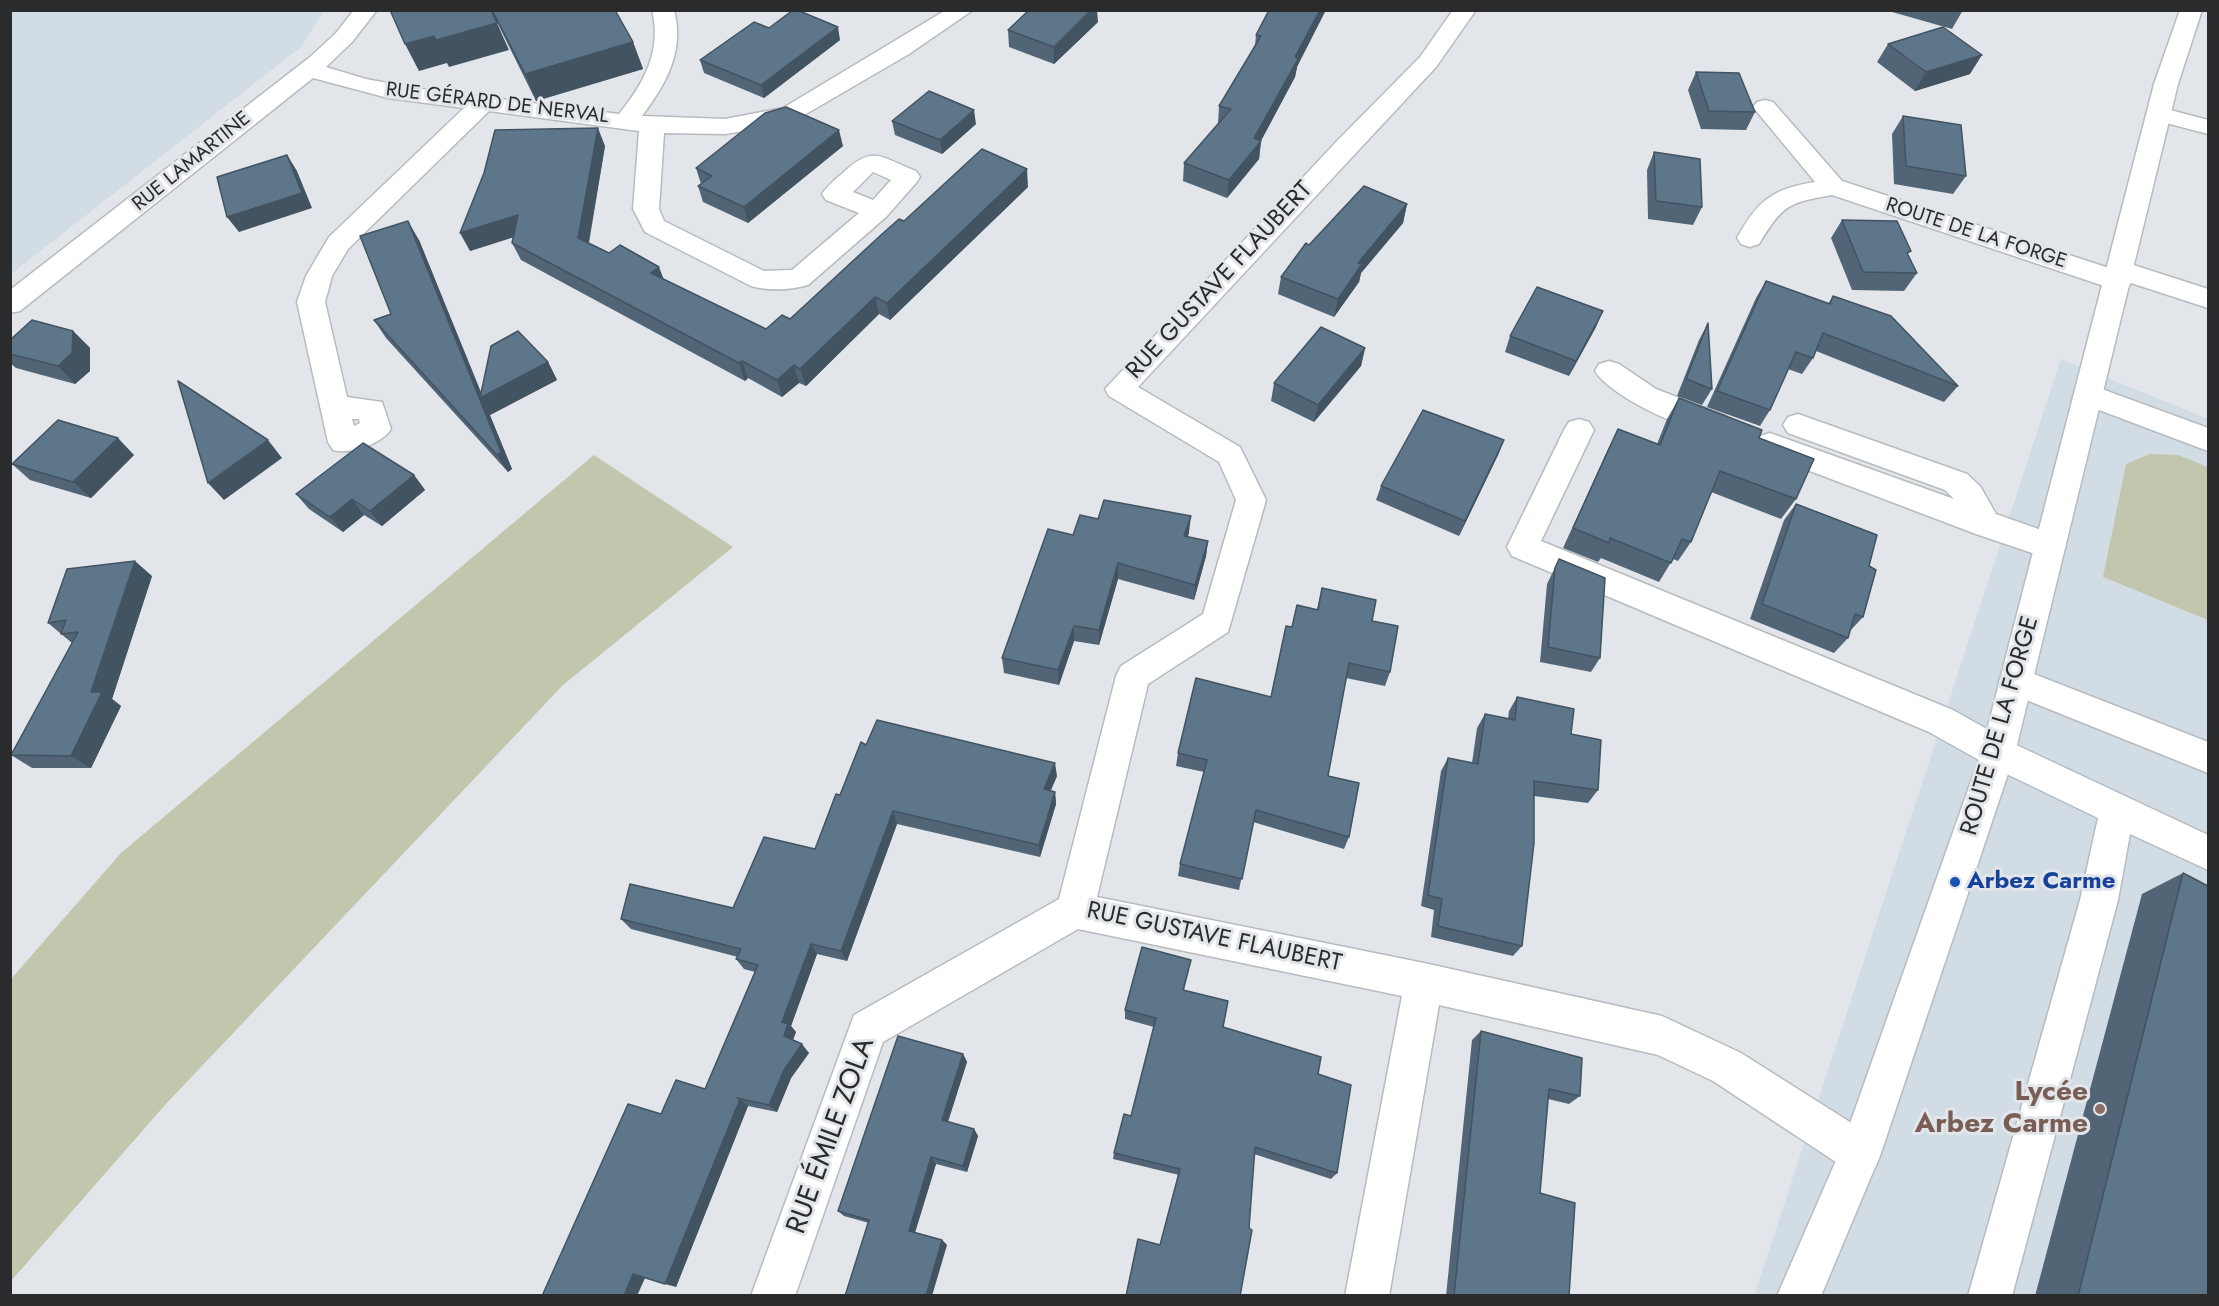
<!DOCTYPE html>
<meta charset="utf-8">
<style>
body{margin:0}
#map{position:relative;width:2219px;height:1306px;overflow:hidden;background:#e2e6ea;font-family:Jost,sans-serif}
canvas{display:block}
.frame{position:absolute;inset:0;border:12px solid #292b2c;pointer-events:none}
</style>
<div id="map">
<canvas width="2219" height="1306"></canvas>
<div class="frame"></div>
</div>
<script>
const g = document.querySelector('canvas').getContext('2d');
g.lineJoin = 'round';
function fillPath(path, color) {
  g.fillStyle = color;
  g.fill(path, 'evenodd');
}
function stroke(path, color, width, dash) {
  g.strokeStyle = color;
  g.lineWidth = width;
  g.lineCap = dash ? 'butt' : 'round';
  g.setLineDash(dash || []);
  g.stroke(path);
}
function drawText(font, color, halo, rows, align = 'center') {
  g.font = font + ' Jost,sans-serif';
  g.lineWidth = 6;
  g.setLineDash([]);
  g.textBaseline = 'middle';
  g.strokeStyle = halo;
  g.fillStyle = color;
  for (const [text, x, y, turn = 0] of rows) {
    g.save();
    g.translate(x, y);
    g.rotate((+turn || 0) * Math.PI / 180);
    g.textAlign = isNaN(turn) ? turn : align;
    if (halo) g.strokeText(text, 0, 0);
    g.fillText(text, 0, 0);
    g.restore();
  }
}
const built = new Path2D(`
 M11,10h313v1l-23,36 -290,227z
 M2061,359l147,60v876l-454,1z`);
const green = new Path2D(`
 M2150,454l28,1 30,12v153l-105,-43 23,-113z
 M594,455l139,92 -170,138 -398,420 -154,176v-302l110,-126z`);
const minor = new Path2D(`
 M354,10h23l-25,32 -26,25 40,12 48,9 205,26c25,-31 43,-63 33,-104h22c11,41 -8,74 -32,106l83,3 58,-11 163,-98h27l-64,44 -110,64 -41,11 -33,5 -61,-1 -5,76 5,12 100,50 28,-1 67,-57 -33,-13 -4,-6c6,-9 15,-16 23,-23 29,-27 38,-12 71,0l4,6 -4,6 -30,34 -78,68c-17,5 -40,6 -57,1l-106,-54 -12,-23 6,-78 -150,-20 -141,138 -16,27 -7,26 22,95 35,5 9,27c-9,15 -42,26 -58,21l-5,-8 -31,-140 9,-26 23,-39 135,-129 -76,-10 -75,-20 -293,233 -10,2v-23l300,-233 26,-24zM873,172l18,8 -18,20 -20,-8zM352,419h7l1,4 -6,3z
 M1453,10h23l-40,57 -298,320 102,60 26,53 -38,132 -80,52 -51,213 327,66 238,53 79,37 134,85 6,15 -6,15 -15,6 -15,-6 -132,-87 -55,-26 -219,-50 -50,291h-44l57,-300 -324,-67 -195,113 -88,254h-44l103,-281 205,-116 57,-223 5,-10 82,-52 33,-114 -17,-38 -110,-66 -4,-7 232,-248 83,-84z
 M1765,100l8,2 69,79 267,87 3,-4 9,-3 87,28v19l-77,-25 -3,5 -9,2 -9,-2 -278,-93c-45,8 -49,10 -73,49l-9,3 -9,-3 -4,-6c21,-38 35,-49 78,-56l-62,-75 4,-5z
 M2159,107l49,13v14l-57,-15 -4,-5 4,-5z
 M1609,361l10,3 37,25 70,27 5,8 -5,8c-27,8 -117,-36 -131,-61l4,-7z
 M2088,384l120,44v23l-130,-49 -4,-7 4,-7z
 M1798,414l169,60 13,12 16,28 65,23 5,9 -5,9 -11,4 -74,-25 -216,-82 -5,-8 5,-8 10,-3 184,66 -9,-9 -157,-57 -5,-8 5,-8z
 M1579,419l10,3 5,8 -53,111 412,169 57,32 198,93v35l-78,-36 -12,66 -106,396h-44l112,-396 18,-82 -112,-54 -57,-32 -417,-176 -5,-9 57,-117 5,-8z
 M2016,667l192,75v31l-204,-82 -5,-10 5,-10z`);
const major = new Path2D(`
 M2180,10h22l-24,74 -163,669 -134,400 -60,143h-44l64,-147 140,-396 173,-669z`);
const wall = new Path2D(`
 M491,10h124l18,32 10,27 -107,32z
 M1269,10l28,57 -2,10 -34,64 -2,18 -32,39 -44,-17 1,-18 34,-39 1,-18 36,-60 1,-11z
 M1885,10h78l-11,19z
 M1098,22l-44,42 -45,-17 -1,-17z
 M769,28l71,12 -76,58 -60,-25 -4,-13z
 M1888,44l82,30 -55,17 -38,-29z
 M1696,72l59,40 -9,18 -45,-1 -13,-39z
 M1903,116l63,60 -13,18 -59,-10 -2,-50z
 M892,121l84,3 -34,30 -47,-19z
 M605,146l-16,97 177,86 24,-10 114,-98 124,-34 -138,133 -11,-6 -73,72 -7,-3 -17,14 -34,-19 -3,3 -224,-121 -9,-17 1,-6 -43,14z
 M843,146l-95,77 -45,-21 -5,-16 3,-2 -5,-16z
 M1654,152l48,55 -9,18 -45,-6 -1,-49z
 M1407,204l-4,19 -42,50 -2,9 -25,35 -56,-23 3,-17 28,-32z
 M1842,220l66,35 9,18 -13,18 -52,-1 -21,-52z
 M419,240l62,152 67,-30 9,18 -67,35 -1,-2 23,56 -4,3 -122,-134 -12,-18 17,-6z
 M1766,281l62,23 5,-8 125,90 -14,16 -128,-51 -3,7 -11,16 -14,-5 -18,41 -10,16 -53,-19 49,-109z
 M1708,323l4,66 -10,16 -25,-9 22,-56z
 M1596,327l-27,49 -64,-24 5,-16z
 M73,331l17,17v23l-15,13 -59,-16 -6,-5v-23z
 M1365,348l-4,18 -47,56 -43,-21 3,-18z
 M1679,398l80,40 37,61 -15,20 -70,-27 -20,50 -13,19 -5,-2 -14,23 -58,-24 -3,4 -35,-14 45,-99 10,-20 39,15 10,-25z
 M1504,440l-6,15 -39,81 -83,-36 5,-14z
 M134,455l-43,43 -61,-18 -18,-16z
 M414,475l11,15 -43,36 -18,-11 -21,17 -34,-23 -13,-15z
 M1796,504l73,62 -6,51 -13,14 -2,7 -14,15 -84,-34 34,-99z
 M1098,519l91,13 -1,5 20,4 -2,15 -12,44 -76,-21 -19,66 -25,-4 -15,44 -55,-12 -2,-15z
 M1559,559l41,99 -9,14 -51,-10 7,-78z
 M152,576l-40,123 9,7 -30,62h-59l-21,-13 61,-112 -24,-20z
 M1322,588l50,33 18,51 -5,14 -39,-8 -18,98 21,61 -5,12 -91,-27 -14,68 -61,-14 2,-12 24,-92 -28,-6 2,-13 93,-56 21,-70 25,-18z
 M1517,697l54,37 27,56 -10,13 -54,-7 -12,150 -9,10 -82,-19 3,-27 -13,-4 20,-135 7,-13 24,5 5,-35 8,-14 23,5 1,-8z
 M866,745l191,31 -7,15 5,1 1,12 -16,53 -143,-33 -50,137 -30,-7 -26,72 5,6 -3,8 16,13 -18,25 -14,34 -29,-6 -72,181 -15,-173 44,-25 50,-117 -11,-3 -8,-10 2,-2 -107,-28 -10,-10 112,-11 82,-59 25,-54z
 M2183,873l25,423h-173l107,-402z
 M1189,970l-5,20 39,37 95,47 19,99 -6,6 -77,-25 -94,91 19,-70 -66,-16 1,-6 17,-37 23,-89 -29,-8v-9z
 M1481,1031l99,65 -11,8 -21,-5 -8,94 29,103h-123l26,-256z
 M963,1054l4,8 -19,60 26,7 4,7 -11,36 -31,-8 -21,68 27,8 5,5 -103,-29 -6,-5z`);
const shadedWall = new Path2D(`
 M1091,10h6l1,12 -44,42v-17z
 M1320,10h6l-29,57 -2,10 -36,67 2,-3 -2,18 -32,39 2,-18 25,-42 41,-81z
 M497,23l12,27 -60,17 -2,-4 -28,8 -14,-27 29,-8z
 M838,27l2,13 -76,58 -3,-13z
 M633,42l10,27 -107,32 -11,-27z
 M1982,55l-12,19 -55,17 11,-19z
 M974,110l2,14 -34,30 -2,-14z
 M598,128l7,18 -19,110 -8,-18z
 M839,130l4,16 -95,77 -4,-16z
 M287,155l10,16 15,37 -73,24 -12,-15z
 M1027,169l1,18 -138,133 -3,-17z
 M1407,204l-4,19 -42,50 -2,9 -25,35 4,-18 20,-36z
 M518,215l9,18 -57,18 -10,-18z
 M408,221l11,19 63,156 66,-34 9,18 -67,35 -1,-2 23,56 -4,3 -11,-17z
 M659,267l7,18 -15,-12z
 M875,297l4,17 -73,72 -6,-17z
 M1603,311l-7,16 -27,49 7,-15z
 M73,331l17,17v23l-15,13 -17,-18z
 M1365,348l-4,18 -47,56 4,-17z
 M742,361l6,17 -3,3 -6,-18z
 M794,365l5,18 -17,14 -5,-17z
 M118,438l16,17 -43,43 -18,-16z
 M268,440l14,18 -58,42 -16,-17z
 M1504,440l-6,15 -39,81 6,-15z
 M414,475l11,15 -43,36 -12,-15z
 M352,499l12,16 -21,17 -13,-15z
 M1191,516l-2,16 -6,20 1,-16z
 M1208,541l-2,15 -12,44 1,-15z
 M135,561l17,15 -40,123 9,7 -30,62 -20,-12 20,-64z
 M1118,563v16l-19,66v-15z
 M1074,626v15l-15,44 -1,-15z
 M1055,763l2,13 -11,26 -2,-13z
 M1055,792l1,12 -16,53 -1,-12z
 M893,811l4,13 -50,137 -6,-10z
 M811,944l6,10 -26,72 5,6 -5,13 -7,-9 -2,-14z
 M802,1044l7,9 -18,25 -14,34 -8,-7 15,-35z
 M963,1054l4,8 -21,65 -4,-7z
 M740,1099l8,7 -72,181 -11,-3z
 M974,1129l4,7 -11,36 -4,-6z
 M931,1157l5,7 -22,72 -5,-5z
 M942,1240l5,5 -15,51h-6z
 M633,1274l12,4 -8,18h-13z`);
const building = new Path2D(`
 M390,10h101l6,13 -61,17 -2,-4 -29,8z
 M492,10h123l18,32 -108,32z
 M793,10h4l41,17 -77,58 -61,-25 54,-38 15,6z
 M1029,10h62l-37,37 -46,-17z
 M1269,10h51l-25,47 3,2 -44,79 7,3 -32,39 -45,-17 47,-54 -12,-3 42,-70 -5,-1z
 M1943,27l39,28 -56,17 -38,-28z
 M1696,72l43,1 16,39 -46,-1z
 M929,91l45,19 -34,30 -48,-19z
 M786,107l53,23 -95,77 -46,-21 14,-10 -16,-8 69,-55z
 M1903,116l58,9 5,51 -60,-10z
 M598,128l-20,110 31,15 11,-8 39,22 -8,6 115,56 16,-14 8,4 91,-84 18,-16 5,2 78,-72 45,20 -140,134 -12,-6 -75,72 -6,-4 -17,15 -35,-19 -3,2 -227,-120 6,-28 -58,18 24,-60 11,-43z
 M1654,152l46,7 2,48 -46,-6z
 M287,155l15,38 -75,24 -10,-40z
 M1364,186l43,18 -49,59 4,1 -24,35 -57,-22 25,-34 3,2z
 M1842,220l55,1 14,30 -4,2 10,20 -54,-1z
 M408,221l93,231 -4,3 -123,-135 17,-6 -31,-78z
 M1766,281l64,23 3,-8 58,20 67,70 -135,-53 -10,25 -17,-6 -26,58 -53,-19z
 M1537,287l66,24 -27,50 -66,-25z
 M32,320l41,11 -1,22 -14,13 -48,-12v-14z
 M1708,323l4,66 -26,-10z
 M1321,327l44,21 -47,57 -44,-22z
 M518,331l30,31 -68,36 11,-52z
 M178,381l90,59 -60,43z
 M1679,398l83,32 -3,8 55,21 -18,40 -76,-28 -29,71 -9,-3 -11,24 -61,-25 -1,5 -36,-15 45,-99 42,16z
 M1423,410l81,30 -39,81 -84,-35z
 M58,420l60,18 -45,44 -61,-18z
 M363,443l51,32 -44,36 -18,-12 -22,18 -34,-23z
 M1104,500l87,16 -7,20 24,5 -13,44 -77,-22 -19,67 -25,-4 -16,44 -56,-12 46,-129 25,6 7,-20 18,4z
 M1796,504l81,31 -8,31 7,4 -13,47 -8,-3 -7,24 -86,-34z
 M1559,559l46,19 -5,80 -52,-11 7,-79z
 M135,561l-44,131h11l-31,64 -60,-1 67,-123 -17,2 5,-14 -18,3 19,-54z
 M1322,588l54,12 -4,21 26,5 -8,46 -41,-9 -21,113 31,7 -10,54 -93,-27 -14,69 -62,-15 27,-104 -29,-7 18,-75 75,19 15,-71 6,1 5,-22 21,5z
 M1517,697l57,12 -3,25 30,6 -3,50 -64,-9v62l-12,103 -84,-20 4,-27 -14,-4 20,-137 30,6 7,-50 30,6z
 M877,720l178,43 -11,26 11,3 -16,53 -146,-34 -52,140 -30,-7 -29,78 6,2 -4,12 18,8 -18,26 -15,35 -32,-7 3,1 -75,185 -32,-10 -9,22h-82l86,-192 33,10 15,-34 29,9 53,-124 -22,-6 5,-10 -120,-30 9,-35 103,24 31,-71 51,12 21,-55 4,1 21,-53 5,3z
 M2183,873l25,13v410h-130z
 M1142,947l49,13 -8,30 45,11 -5,26 98,30 -3,17 33,11 -14,88 -82,-26 -6,81 3,2 -12,66h-114l12,-57 22,6 20,-76 -66,-16 10,-39 7,2 25,-98 -31,-8z
 M1481,1031l101,27 -2,38 -31,-7 -9,104 35,10 -6,93h-115z
 M898,1036l65,18 -21,66 32,9 -11,37 -32,-9 -22,74 33,9 -16,56h-81l24,-76 -31,-9z`);
const markers = [
 [1955,882,6,"#1a4fb4"],
 [2100,1109,6,"#8d6e63"]
];
const farStreetnames = [
 ["RUE GÉRARD DE NERVAL",497,104,7],
 ["RUE LAMARTINE",192,162,-39],
 ["ROUTE DE LA FORGE",1976,234,18]
];
const streetNames = [
 ["RUE GUSTAVE FLAUBERT",1220,281,-47],
 ["ROUTE DE LA FORGE",2001,726,-74],
 ["RUE GUSTAVE FLAUBERT",1214,938,12]
];
const transitNames = [
 ["Arbez Carme",1967,882]
];
const nearEducationnames = [
 ["Lycée",2088,1093],
 ["Arbez Carme",2088,1125]
];
const nearStreetnames = [
 ["RUE ÉMILE ZOLA",832,1136,-70]
];
fillPath(built, '#d2dce5');
fillPath(green, '#c2c6ad');
stroke(minor, '#b7bbbf', 3);
stroke(major, '#b7bbbf', 3);
fillPath(minor, '#fff');
fillPath(major, '#fff');
fillPath(wall, '#516577');
fillPath(shadedWall, '#425361');
fillPath(building, '#5e768a');
stroke(building, '#425361', 1.5);
for (const [x, y, r, color] of markers) {
  const dot = new Path2D();
  dot.arc(x, y, r, 0, 2 * Math.PI);
  g.fillStyle = color;
  g.fill(dot);
  stroke(dot, '#e2e6ea', 2);
}
drawText('20px', '#292b2c', '#e2e6ea', farStreetnames);
drawText('24px', '#292b2c', '#e2e6ea', streetNames);
drawText('bold 24px', '#164399', '#e2e6ea', transitNames, 'left');
drawText('bold 28px', '#785e54', '#e2e6ea', nearEducationnames, 'right');
drawText('28px', '#292b2c', '#e2e6ea', nearStreetnames);
</script>
